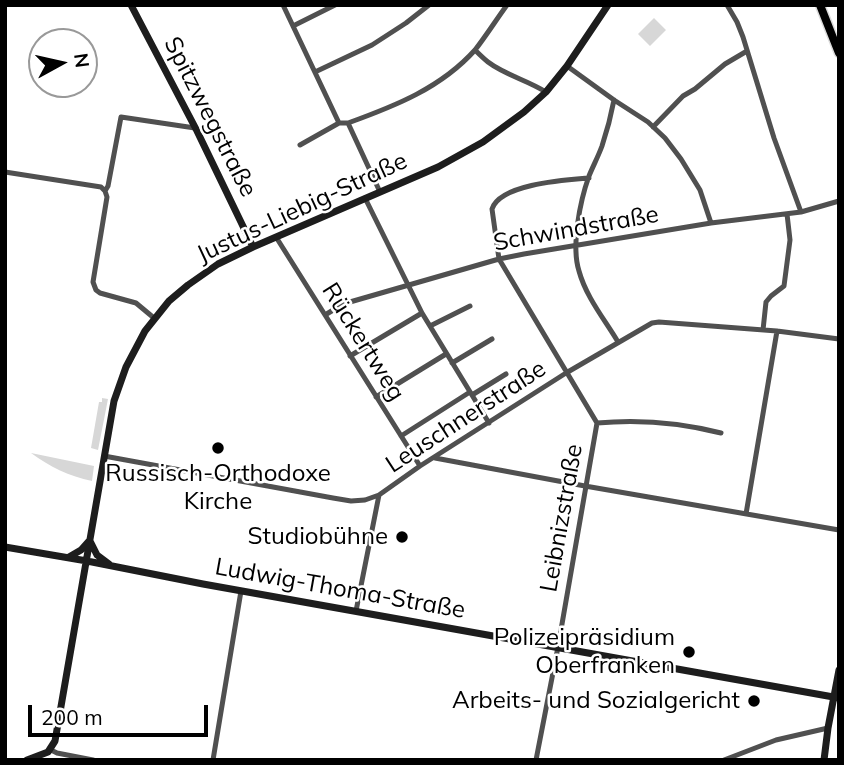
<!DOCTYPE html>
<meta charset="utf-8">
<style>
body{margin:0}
#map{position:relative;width:844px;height:765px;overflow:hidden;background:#fff;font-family:Mulish,sans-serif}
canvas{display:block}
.frame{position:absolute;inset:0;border:7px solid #000;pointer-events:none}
.north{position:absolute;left:28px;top:28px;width:70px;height:70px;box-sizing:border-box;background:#fff;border:2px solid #999;border-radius:50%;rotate:82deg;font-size:19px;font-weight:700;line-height:28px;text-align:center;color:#000}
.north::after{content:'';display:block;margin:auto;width:24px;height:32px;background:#000;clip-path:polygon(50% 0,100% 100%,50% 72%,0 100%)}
.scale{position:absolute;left:28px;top:705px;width:180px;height:32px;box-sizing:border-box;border:4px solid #000;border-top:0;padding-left:9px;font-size:21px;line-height:24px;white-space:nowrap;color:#000;-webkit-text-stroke:5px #fff;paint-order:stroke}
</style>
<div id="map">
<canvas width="844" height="765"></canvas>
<div class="frame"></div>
<div class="north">N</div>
<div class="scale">200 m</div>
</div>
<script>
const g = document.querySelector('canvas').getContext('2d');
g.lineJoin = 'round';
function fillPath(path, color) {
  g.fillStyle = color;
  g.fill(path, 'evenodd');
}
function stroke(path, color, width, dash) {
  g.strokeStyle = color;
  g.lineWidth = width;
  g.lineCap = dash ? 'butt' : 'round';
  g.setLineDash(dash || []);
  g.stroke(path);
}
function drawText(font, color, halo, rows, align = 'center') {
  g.font = font + ' Mulish,sans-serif';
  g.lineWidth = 5;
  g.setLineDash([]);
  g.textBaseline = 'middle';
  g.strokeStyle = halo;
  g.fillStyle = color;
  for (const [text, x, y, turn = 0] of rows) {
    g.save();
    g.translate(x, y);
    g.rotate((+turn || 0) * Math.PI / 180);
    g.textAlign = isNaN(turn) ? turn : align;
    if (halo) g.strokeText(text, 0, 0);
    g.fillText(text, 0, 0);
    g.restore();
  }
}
const green = new Path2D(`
 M654,18l12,12 -16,16 -12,-12z
 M102,398l6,1 -10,51 -7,-2 8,-46h3z
 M31,453l63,13 -2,15c-23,-5 -42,-14 -61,-28z`);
const street = new Path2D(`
 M283,5l56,118
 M727,5l10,17 6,15 31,101 27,74
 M293,26l42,-21
 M475,50c4,4 8,8 13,12 17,13 39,18 58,30
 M567,66l47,34 34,22 17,16 16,21 19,31 11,33
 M315,72l57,-27 34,-22 23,-18
 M614,100c-3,16 -7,31 -12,46 -4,11 -9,20 -13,30 -9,25 -18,70 -10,95 7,26 26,49 39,71
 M348,123c47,-17 93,-35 127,-73 11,-14 21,-30 32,-45
 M653,127l30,-31 12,-7 30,-25 22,-13
 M300,145l39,-22h9l32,69
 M5,172l96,15 4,4
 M365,198l57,115 67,110
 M276,237l144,229
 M325,315l18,-11 156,-45 25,-5 187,-31 90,-11 38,-11
 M154,318l-18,-15 -36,-10 -4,-3 -3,-8 14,-85 -2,-6 3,-5 13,-69 74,11
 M430,326l40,-20
 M763,330l3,-28 5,-6 13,-10 6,-46 -3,-26
 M350,356l72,-43
 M452,363l40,-24
 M472,395l34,-21
 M376,397l70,-43
 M597,423c43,-4 81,-1 124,10
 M401,436l69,-44
 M104,456l229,42 18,3 14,-1 14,-5 41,-29 146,-93 86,-50 7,-1 118,9 62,8
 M435,458l150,28 254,44
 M746,514l31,-183
 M356,611l23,-116
 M51,750l6,3 36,7
 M213,760l28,-169
 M536,760l22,-113 39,-224 -98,-164 -7,-50c8,-25 73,-29 97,-31
 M724,760l52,-20 52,-12`);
const secondary = new Path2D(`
 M131,5l66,126 56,116
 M90,541l7,14 12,9
 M5,547l82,14 116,23 636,114
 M69,557l12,-7 8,-9
 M27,760l21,-8 7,-11 59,-340 12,-34 19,-36 24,-30 19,-16 30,-21 35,-17 185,-80 45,-25 41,-30 22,-20 21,-26 41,-61
 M824,760l4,-32 11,-58`);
const primary = new Path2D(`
 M820,5l19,48`);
const markers = [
 [218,448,7,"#000"],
 [402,537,7,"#000"],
 [689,652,7,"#000"],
 [754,701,7,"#000"]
];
const streetNames = [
 ["Spitzwegstraße",210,117,63],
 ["Justus-Liebig-Straße",302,208,-25],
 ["Schwindstraße",576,229,-10],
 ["Rückertweg",363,342,58],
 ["Leuschnerstraße",466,417,-33],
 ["Leibnizstraße",562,518,-80],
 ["Ludwig-Thoma-Straße",340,589,10]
];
const poiNames = [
 ["Russisch-Orthodoxe",218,474,"center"],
 ["Kirche",218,502,"center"],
 ["Studiobühne",388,537],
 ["Polizeipräsidium",675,638],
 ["Oberfranken",675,666],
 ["Arbeits- und Sozialgericht",740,701]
];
fillPath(green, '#d7d7d7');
stroke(primary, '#dbdbdb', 11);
stroke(street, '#505050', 5);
stroke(secondary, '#1d1d1d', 7);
stroke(primary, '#000', 8);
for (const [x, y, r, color] of markers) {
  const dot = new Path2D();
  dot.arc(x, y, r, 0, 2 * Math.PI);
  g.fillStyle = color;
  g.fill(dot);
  stroke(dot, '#fff', 2.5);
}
drawText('24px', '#000', '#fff', streetNames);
drawText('24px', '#000', '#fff', poiNames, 'right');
</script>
